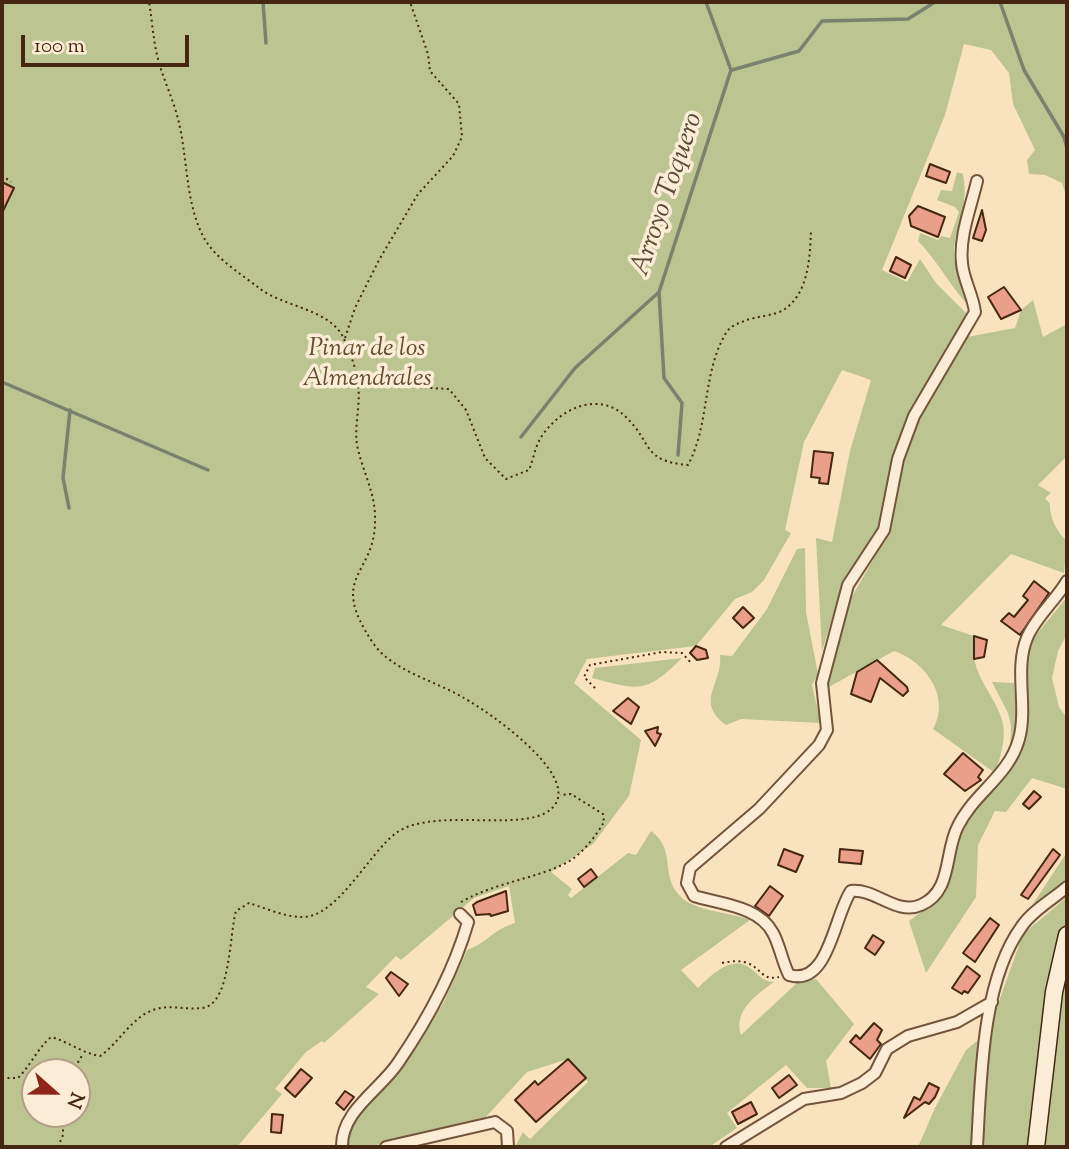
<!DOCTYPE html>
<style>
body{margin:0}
#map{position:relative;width:1069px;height:1149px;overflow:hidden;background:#f9e3bf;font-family:"Sorts Mill Goudy",serif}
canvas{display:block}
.frame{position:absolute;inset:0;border:4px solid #452610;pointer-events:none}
.north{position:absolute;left:21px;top:1058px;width:70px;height:70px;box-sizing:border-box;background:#fbedd5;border:2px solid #b29d86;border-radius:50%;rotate:111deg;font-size:19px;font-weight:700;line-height:28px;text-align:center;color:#452610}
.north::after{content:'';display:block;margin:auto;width:24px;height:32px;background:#8f2418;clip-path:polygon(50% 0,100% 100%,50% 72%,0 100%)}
.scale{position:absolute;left:21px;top:35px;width:168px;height:32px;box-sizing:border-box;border:4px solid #452610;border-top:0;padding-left:9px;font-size:21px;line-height:24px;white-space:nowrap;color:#452610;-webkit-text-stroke:5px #fbedd5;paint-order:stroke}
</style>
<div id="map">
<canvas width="1069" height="1149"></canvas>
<div class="frame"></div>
<div class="north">N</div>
<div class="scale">100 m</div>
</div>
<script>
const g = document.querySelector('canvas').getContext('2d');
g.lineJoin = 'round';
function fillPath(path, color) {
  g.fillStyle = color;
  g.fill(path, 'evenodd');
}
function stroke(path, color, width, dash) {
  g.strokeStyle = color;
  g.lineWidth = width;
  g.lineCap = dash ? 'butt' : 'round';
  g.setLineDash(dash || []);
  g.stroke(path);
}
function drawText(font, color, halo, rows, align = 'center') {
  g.font = font + ' "Sorts Mill Goudy",serif';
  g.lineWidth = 7;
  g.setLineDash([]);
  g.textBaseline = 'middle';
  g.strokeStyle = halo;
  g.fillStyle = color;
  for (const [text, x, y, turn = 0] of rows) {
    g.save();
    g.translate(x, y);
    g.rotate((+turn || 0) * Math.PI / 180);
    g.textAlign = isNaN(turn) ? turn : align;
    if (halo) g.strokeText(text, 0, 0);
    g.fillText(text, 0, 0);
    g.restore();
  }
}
const green = new Path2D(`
 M2,2h1065v197l-5,-16 -17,-8 -16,-1 -2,-14 8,-10 -22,-46 -4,-31 -18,-23 -27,-6 -19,71 -63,155 25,12 13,-23 16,24 33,33 -59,100 -17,42 -14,72 -37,55 -20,66 -6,-113 16,4 18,-91 21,-71 -29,-10 -38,72 -19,88 6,3 -27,47 -12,12 -17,7 -39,47 -109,13 -13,24 67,57 -12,56 -36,48 -42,28 21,17 -4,6 3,3 57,-45 8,2 15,-24c27,20 7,45 31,67 17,14 48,14 68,22l-69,50 17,18c12,-12 34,-34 52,-20 9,7 12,13 24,14 -18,13 -41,29 -33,53l57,-53 18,-3 38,45 -28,37 5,27h-24l-21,-23 -59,48 10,15 -28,19h-194l8,-15 7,7 58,-57 -20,-23 -41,13 -42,46 -117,29h-21l-1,-6 8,-21 65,-79 25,-39 23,-52c22,-8 23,-19 48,-27l-6,-37 -35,12 -73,62 -5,-4 -30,31 13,7 -55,49 -2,-2 -16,11 -31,37 7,5 -45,53h-235zM35,1072h42v42h-42z
 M957,172l6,2c6,35 -6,45 -9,76 -1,20 13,36 13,54 -19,-21 -30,-44 -49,-63l2,-8 18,7 3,-4 9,2 9,-26 -4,-5 -18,-7 4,-10 11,1z
 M1033,300l10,37 24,-13v132l-29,29 13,8 -6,5 5,6c-1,11 7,30 17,36l-3,33 -53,-19 -70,71 33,11c-6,40 22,57 29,88 3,17 -3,34 -8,49l-62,-44c18,-32 -7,-67 -39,-78l-67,37 19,-81 44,-77 14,-73 17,-41 46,-79 48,-9 6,-18z
 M805,548l1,64 12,62 -6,11 9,38 -80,-4 -15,6c-32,-24 -3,-41 -6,-70l12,1 35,-47 30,-60z
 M1067,597v37l-9,17 -6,27 7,29 8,11v71l-35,-11 -26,34 -11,-1 -17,34 -2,52 -50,76 -17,-52 34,-26 13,-57 11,-19 40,-47 12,-22 6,-83 6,-26z
 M682,658c-35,35 -42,33 -90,20l3,-10z
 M992,682l22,1 3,47 -7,22 1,-26 -3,-13z
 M1067,852v29l-36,26z
 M1067,897v250h-149l17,-39 31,-58 22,-18 35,-98z`);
const stream = new Path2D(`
 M263,2l3,41
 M1000,2l24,68 40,67 3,11
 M732,70l67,-19 23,-30 86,-2 27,-17
 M659,292l5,86 18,25 -4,52
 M2,382l206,88
 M521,437l54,-69 84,-76 72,-222 -25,-68
 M69,508l-6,-30 7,-68`);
const building = new Path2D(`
 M930,164l20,8 -4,11 -20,-7z
 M2,182l12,6 -12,25z
 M918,206l27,11 -7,20 -27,-11 -2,-10z
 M982,210l4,20 -4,11 -9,-3z
 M896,257l15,8 -6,13 -15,-7z
 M1004,287l17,23 -20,9 -13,-22z
 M814,451l19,2 -5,31 -9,-1 1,-5 -9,-1z
 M1034,581l15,12 -29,42 -19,-14 8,-8 5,4 14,-17 -5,-4z
 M743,607l11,11 -11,10 -10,-10z
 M974,636l13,4 -3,17 -10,2z
 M696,646l10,4 2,8 -11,2 -7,-7z
 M877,660l30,27 1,4 -5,5 -23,-18 -9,24 -20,-8 6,-22z
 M628,698l11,9 -8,17 -18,-13z
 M658,727l-1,6 4,1 -6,12 -10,-15z
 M963,753l20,17 -5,7 3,3 -16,11 -21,-17z
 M1034,791l7,6 -12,12 -6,-5z
 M784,849l19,7 -7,16 -18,-7z
 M840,849l23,2 -2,13 -22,-2z
 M1053,849l7,6 -32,44 -7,-4z
 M591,869l6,8 -13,10 -6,-8z
 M770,886l13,10 -14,20 -14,-10z
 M506,891l2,20 -17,5 -1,-2 -14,1 -3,-10 4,-3z
 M990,918l9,7 -24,37 -12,-9z
 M873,935l11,7 -9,13 -10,-7z
 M967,966l13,10 -12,17 -4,-2 -2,3 -10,-6z
 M391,972l17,12 -9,12 -13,-18z
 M874,1023l8,7 -5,10 4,4 -11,15 -20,-17 6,-7 4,4z
 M568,1059l18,19 -50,44 -21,-22 20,-19 3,4z
 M301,1069l11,9 -17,19 -10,-9z
 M789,1075l8,10 -18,13 -7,-10z
 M929,1083l10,5 -4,9 -6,7 -4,-2 -21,16 10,-21 6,3z
 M345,1091l9,6 -10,13 -8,-7z
 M751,1102l6,12 -19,10 -6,-12z
 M272,1114l11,1 -2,18 -10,-1z`);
const path = new Path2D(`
 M2,175l9,7
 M345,338l10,-30 24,-48 39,-66 35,-38 9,-19 -3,-33 -29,-33 -2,-17 -18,-52
 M359,384l90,5 17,21 19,48 21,21 23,-9c4,-10 6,-22 11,-31 18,-30 59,-50 87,-21 26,26 15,43 61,47 22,-41 14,-92 38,-132 4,-7 11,-9 18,-12 12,-5 31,-5 41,-12 24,-17 25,-53 26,-79
 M595,688l-11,-11 6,-12 72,-13 20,1 10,11
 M461,902c35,-20 75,-23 107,-40 14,-8 28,-26 36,-40l-1,-8 -32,-20 -11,1
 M722,963c41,-9 33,20 57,14
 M72,1072l11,-18
 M2,1078h16c13,-13 19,-29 33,-41 18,5 31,16 49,19 19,-13 31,-38 53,-46 15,-6 32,0 49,-2 29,-3 27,-73 34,-97l13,-8c16,5 36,14 53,14 35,1 67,-64 94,-84 41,-29 140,5 160,-30 18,-32 -67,-91 -92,-105 -28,-17 -72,-27 -91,-55 -47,-70 4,-66 2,-126 0,-25 -13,-47 -18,-72 -3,-20 4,-41 1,-61 -1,-13 -8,-32 -14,-45 -13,-30 -61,-32 -85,-51 -18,-14 -44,-30 -55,-50 -19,-35 -16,-80 -26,-119 -5,-21 -16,-42 -21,-64 -4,-17 -5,-36 -8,-53
 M58,1147l5,-12v-21`);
const minor = new Path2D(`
 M977,181c-6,26 -18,55 -15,82 1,16 11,32 13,49l-61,104 -16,43 -14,71 -36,55 -26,98 5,47 -8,15 -60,64 -69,59 -3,15 7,13c26,8 65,10 79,37 7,13 9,28 16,42 40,12 45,-60 62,-84 24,-3 46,25 70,14 32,-14 23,-53 37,-79 16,-33 51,-50 61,-87 9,-32 -5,-70 8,-101 8,-20 29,-38 40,-57
 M342,1147c-1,-36 38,-57 56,-84 30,-44 55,-89 70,-141l-8,-8
 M386,1147l109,-25 12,9 1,16
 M726,1147l78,-48 37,-6 21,-10 13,-10 12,-24 21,-13 49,-14 35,-20
 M977,1147c4,-67 4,-165 45,-221 10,-15 31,-27 45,-39`);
const secondary = new Path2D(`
 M1036,1147l18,-155 13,-57`);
const parkNames = [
 ["Pinar de los",367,351],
 ["Almendrales",367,381]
];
const waterNames = [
 ["Arroyo Toquero",669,195,-71]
];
fillPath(green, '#bcc492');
stroke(stream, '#7a826e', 3.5);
fillPath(building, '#e99f89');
stroke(building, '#452610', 2);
stroke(minor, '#72553c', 14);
stroke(secondary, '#452610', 19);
stroke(path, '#452610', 2, [2, 3.5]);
stroke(minor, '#fbedd5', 10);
stroke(secondary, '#fbedd5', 16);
drawText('italic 26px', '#634e30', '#fbedd5', parkNames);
drawText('italic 28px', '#5b4c37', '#fbedd5', waterNames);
</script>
